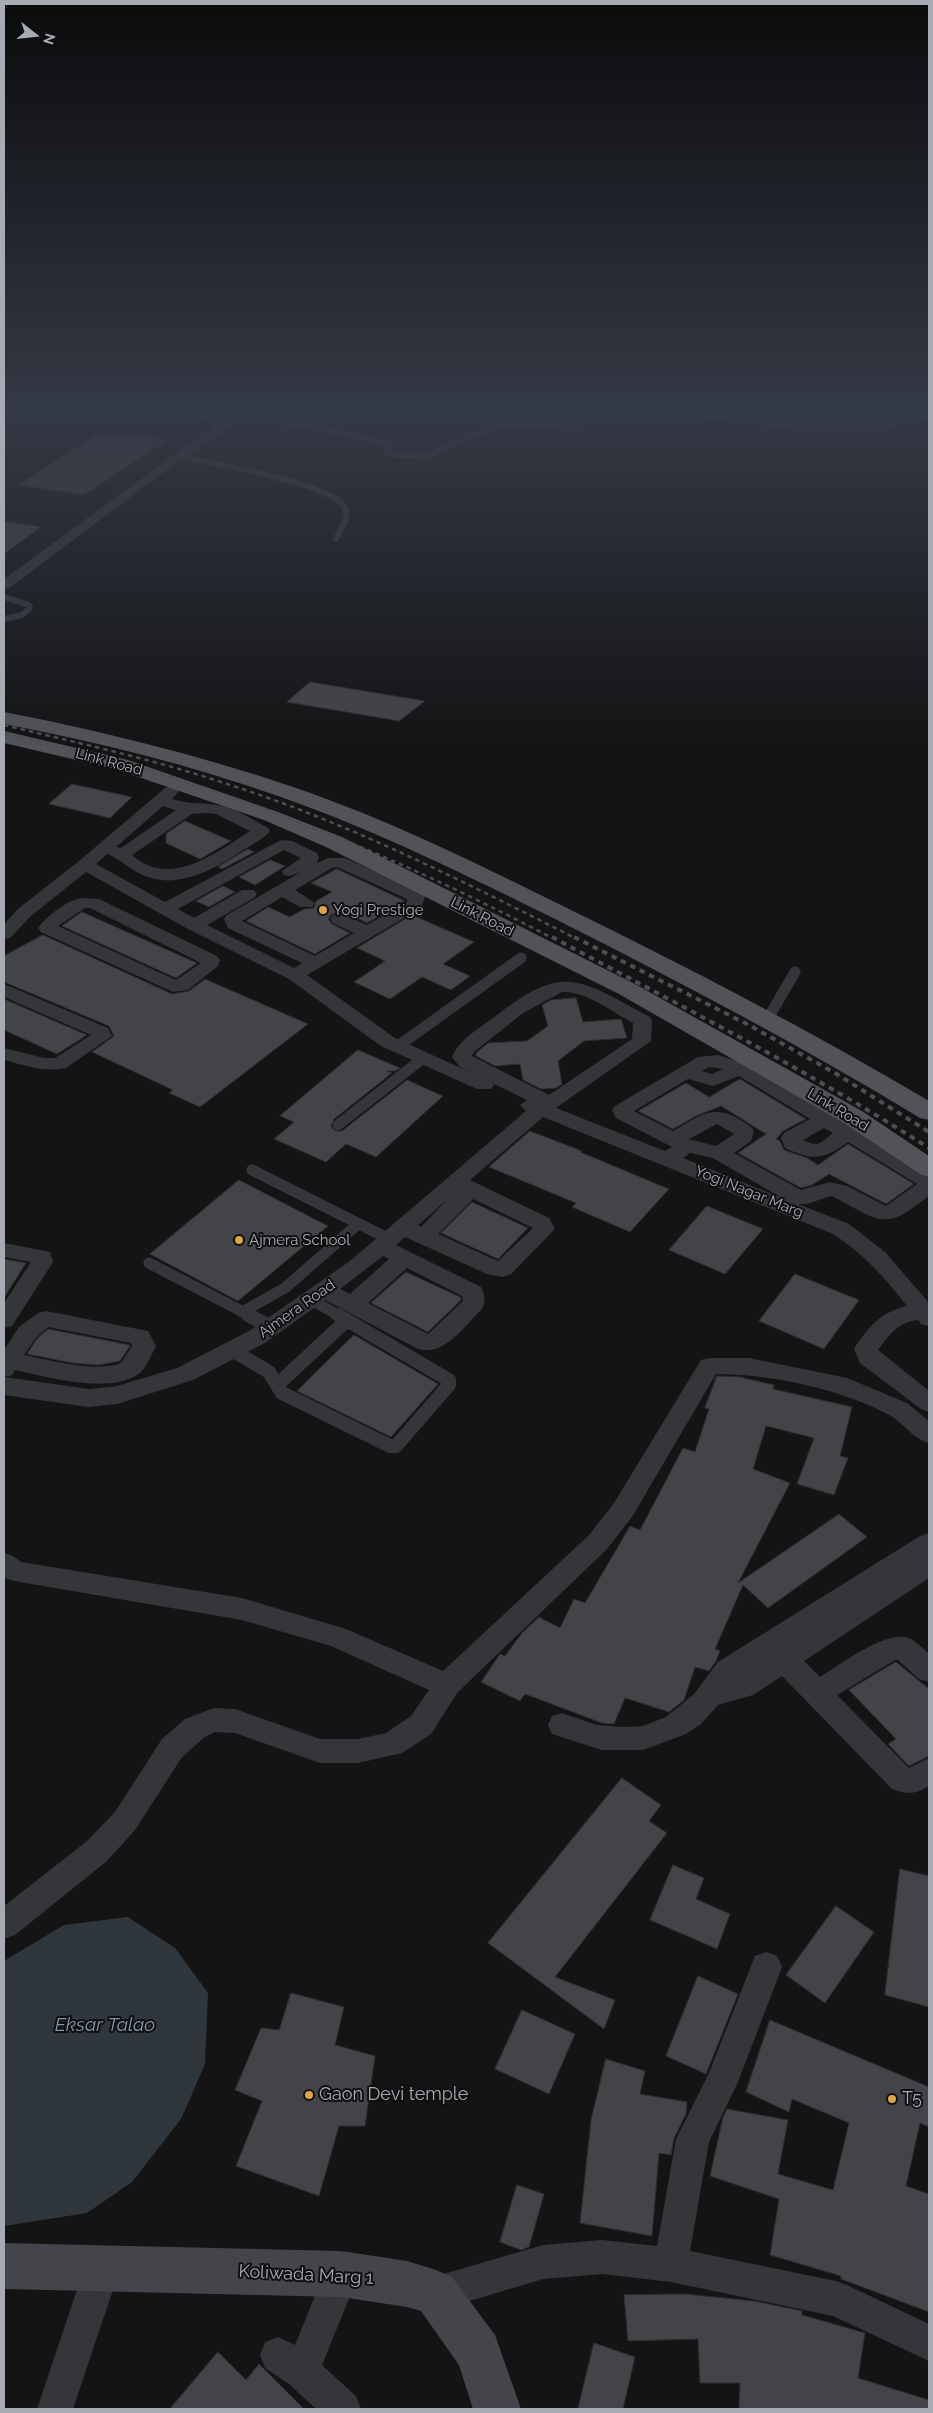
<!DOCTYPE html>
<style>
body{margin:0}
#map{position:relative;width:933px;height:2413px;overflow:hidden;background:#141415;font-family:Raleway,sans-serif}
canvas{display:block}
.frame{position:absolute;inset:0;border:5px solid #a7acb4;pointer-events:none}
.north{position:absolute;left:10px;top:10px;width:50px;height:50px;-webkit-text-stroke:4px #0f0f10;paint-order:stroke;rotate:106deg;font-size:14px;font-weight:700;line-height:20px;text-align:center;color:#a7acb4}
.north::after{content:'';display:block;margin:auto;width:18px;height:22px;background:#a7acb4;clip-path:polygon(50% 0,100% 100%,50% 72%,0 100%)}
</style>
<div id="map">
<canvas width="933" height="2413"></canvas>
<div class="frame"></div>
<div class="north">N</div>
</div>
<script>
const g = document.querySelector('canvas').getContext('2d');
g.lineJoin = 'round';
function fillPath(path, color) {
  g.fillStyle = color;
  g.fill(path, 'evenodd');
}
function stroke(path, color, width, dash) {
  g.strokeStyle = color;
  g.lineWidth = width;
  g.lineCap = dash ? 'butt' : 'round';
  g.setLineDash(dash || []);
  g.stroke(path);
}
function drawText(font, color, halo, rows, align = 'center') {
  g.font = font + ' Raleway,sans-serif';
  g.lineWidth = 4;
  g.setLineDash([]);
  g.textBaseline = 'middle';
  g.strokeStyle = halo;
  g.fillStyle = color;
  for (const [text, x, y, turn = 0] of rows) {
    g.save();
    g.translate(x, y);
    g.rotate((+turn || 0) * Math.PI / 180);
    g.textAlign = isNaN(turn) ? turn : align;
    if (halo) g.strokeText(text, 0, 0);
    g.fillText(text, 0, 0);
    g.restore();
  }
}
const water = new Path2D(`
 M128,1917l47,31 33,45 -3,71 -24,55 -49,63 -45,31 -83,13v-265l60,-36z`);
const building = new Path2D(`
 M100,433l16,3 4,-2 13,2 3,-1 31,5 -83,55 -65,-10z
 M4,521l37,6 -37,27z
 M310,682l115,19 -26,20 -112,-19z
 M72,784l60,13 -22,21 -61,-14z
 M185,821l46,20 -31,18 -34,-16v-9z
 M248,849l6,3 -32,17 -4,-2z
 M270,860l15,6 -30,19 -16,-8z
 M337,869l68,32 -38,22 -21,-10 -14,1 -4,5 4,5 18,9 -35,21 -69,-33 22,-14 22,10 14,-8 10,-1 2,-7 16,-9 -21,-9z
 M223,886l12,6 -26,15 -13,-6z
 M82,912l115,51 -21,15 -114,-52z
 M412,915l62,27 -31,22 27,12 -19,14 -29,-13 -32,22 -36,-17 31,-21 -28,-13z
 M43,935l129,59 17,-3 16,-12 103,45 -108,83 -31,-14 4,-3 -81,-38 22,-16 -5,-10 -105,-44v-26z
 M576,998l7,24 38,-3 6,19 -43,3 -26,20 4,23 -6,4 -15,1 -18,-9 -3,-16 -25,2 -19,-10v-3l12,-10 39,-2 21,-15 -6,-21 9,-5z
 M4,999l83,36 -30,19 -53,-24z
 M358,1050l42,18 -5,3h-8l5,2 -58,46 -3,7 4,5h7l65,-51 36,16 -67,61 -30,-13 -20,18 -52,-23 20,-17 -14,-6z
 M740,1079l66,40 -23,12 -7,8 4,2 4,9 23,8 11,7 30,-21 66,40 -28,20 -57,-30 -17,11 -11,3 -63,-35 28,-19 -45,-28 -25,10 -23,13 -35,-18 48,-28 23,14z
 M530,1131l52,20 -2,1 89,37 -39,43 -58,-25 4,-4 -87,-36z
 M239,1180l89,46 -90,75 -88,-47z
 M472,1202l56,26 -30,31 -57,-26z
 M707,1206l56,23 -38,45 -56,-24z
 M4,1259l22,4 -22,35z
 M406,1272l54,25 1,3 -33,32 -57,-29z
 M795,1274l64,26 -35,49 -65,-28z
 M48,1329l82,16v1l-10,15 -21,4 -26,-2 -46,-9 9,-14z
 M354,1335l84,49 -47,53 -94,-46z
 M717,1376l23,1 34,8 -1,4 79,18 -12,49 8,2 -14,37 -37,-11 17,-46 -48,-12 -13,43 37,14 -52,100 101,-69 28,23 -99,71 -25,-23 -28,64 5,2 -4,10 -7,10 -14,-4 -11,33 -15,12 -44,-14 -11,26 -12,-1 -77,-29 -5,7 -39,-19 19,-28 5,2 17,-23 17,-16 21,11 14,-29 11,4 45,-77 10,4 43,-82 12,4 14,-43 -4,-1z
 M896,1662l33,27v67l-20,10 -21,-22 8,-5 -47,-49z
 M622,1778l39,27 -12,16 18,12 -112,144 60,23 -11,29 -116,-86z
 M673,1865l31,13 -8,21 34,15 -13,35 -67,-29z
 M900,1869l29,7v131l-44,-12z
 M836,1906l38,26 -49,71 -39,-28z
 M698,1976l40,18 -32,80 -40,-18z
 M291,1993l53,14 -9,38 40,11 -10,70h-26l-20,70 -83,-30 26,-65 -27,-11 26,-62 18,2z
 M522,2010l53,24 -26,60 -54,-25z
 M770,2020l159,67v40l-9,-4 -14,63 23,8v118l-88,-33v-3l-71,-21 9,-56 -69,-23 13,-59 4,-8 61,11 -10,54 55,16 16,-67 -57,-24 -3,13 -43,-20z
 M606,2059l39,12 -5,23 47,8 -1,12 -12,24 -3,17 -12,-2 -7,83 -72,-13 11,-103z
 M517,2185l27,9 -15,53 -8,3 -21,-8z
 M684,2294l70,7 48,10v4l63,18 -7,45 71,22v9h-190l1,-26h-40l-2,-44 -70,2 -4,-46z
 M594,2343l41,14 -12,52h-45z
 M218,2352l28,28 13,-16 45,45h-134z`);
const laneFar2 = new Path2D(`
 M258,419l18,-9
 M179,456c31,7 149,27 165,50 2,3 2,8 3,11l-11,22
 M4,597l25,8 1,3 -8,7 -18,4`);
const laneFar1 = new Path2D(`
 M767,1020l28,-48
 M398,1046l123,-88
 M338,1125l84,-66
 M252,1170l137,69
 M149,1263l102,53
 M310,1299l30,17
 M242,1312l43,-24 73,-64`);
const lane = new Path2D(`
 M248,1315l23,12
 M232,1350l37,22 13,21 108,53h6l53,-61v-5l-111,-65
 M277,1385l69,-64`);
const street = new Path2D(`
 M169,410l39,1 13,9 37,-4 73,11 58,14 6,11 30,1 71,-32h85c13,-2 13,-11 30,-11l-22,16 -91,1 -71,33 -40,-3 -7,-12 -49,-12 -73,-11 -34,5 -3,6 -38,25 -174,130 -5,1v-10l171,-125 37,-25 1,-4c-16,-15 -33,-5 -44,-15z
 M659,410h38l104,15 76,1 23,-9 29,-2v6l-27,2 -24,9 -77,-1 -137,-18z
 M171,786l8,5 -7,8c18,6 32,3 50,7 15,3 31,14 46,22l2,3c-5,7 -14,11 -22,16 -27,18 -63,41 -97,31 -19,-5 -29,-19 -44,-24l-11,10 69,38 116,-62 11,1 25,12 2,4 -2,6 11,-5h17l77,35 3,4 -4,11 -114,67 88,63 77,35 -12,-6 -8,-10c7,-17 26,-28 41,-39 71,-56 84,-40 157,-1l2,4 -1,20 -95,67 109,43 7,-4 -56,-29 -4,-8 3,-4 83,-49 20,-2 29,9 182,109v23c-29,21 -38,33 -73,13 -8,-4 -16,-10 -25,-13l-24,8h-9l51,20 36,28 44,51v23l-8,-2 -3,-4c-20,2 -29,15 -40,30l51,41v21l-8,-3 -61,-46 -6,-14c13,-21 28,-38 53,-43 -22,-28 -44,-53 -74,-72l-290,-117 -73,63 79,38 6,11 -44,45 -8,3 -16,-3 -82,-37 -9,8 85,42c4,7 5,14 1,22 -17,16 -37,48 -64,40l-93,-49 -60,43 -72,37 -76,24 -28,3 -85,-12v-45l15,-23 19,-14 8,-2 102,20 8,15c-5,9 -10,24 -19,29 -31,19 -89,2 -122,-5l-3,5 -8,2 85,12 28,-3 60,-18 72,-37 101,-70 176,-150 -6,-6 7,-5 -35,-17 2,2 -3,4h-14l-96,-43 -92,-67 -101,-50 -102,-57 -55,44 -21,22 -6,1v-15l15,-16 60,-47 86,-73zM163,806l13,4 -55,38 -5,-1zM206,813l10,1 34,17c-34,22 -80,58 -118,24l60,-41zM284,850l17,8 -19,13 2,4 6,1 11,-4 -74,43 -3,4 4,9 74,35 -8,5 -87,-43 47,-27 3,-4 -3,-4h-12l-48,28 -16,-9zM337,867l70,32v3l-40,23 -22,-10h-12l-3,4 3,4 21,10 -39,23 -73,-35 40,-24 18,10h12l3,-4 -20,-13 37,-22zM562,992c25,-1 50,20 71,31l-1,16 -83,56 -77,-39 2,-4 49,-39zM709,1067l14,2 -11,5 -10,-3zM739,1076l71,43 -26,14 -3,5 4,10c28,13 38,12 63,-6l69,42 -31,22 -39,-20 -17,-4 -29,8 -67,-37 17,-12 3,-10c-4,-6 -9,-8 -15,-12 -28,-16 -42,-1 -66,12l-39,-20 54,-32 25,7zM717,1124l17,10 -18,12 -27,-7zM824,1128l9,5c-13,10 -14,15 -30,7zM690,1153l23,5 69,40 -99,-40zM473,1199l60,29 -35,33 -60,-27zM447,1200l-26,27 -3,-2zM383,1256l6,3 -39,35 -10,-5zM407,1268l55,28 1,5 -35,33 -60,-31zM48,1327l83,16 1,3 -11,17c-25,10 -71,-3 -97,-8l11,-16z
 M81,898l18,1 118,57 3,4 -2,6 -30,24 -15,2 -132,-60 -3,-4c9,-12 28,-27 43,-30zM85,908h5l111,55 -25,17 -118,-54z
 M4,984l104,44 4,8 -46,32c-21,5 -42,-3 -62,-8v-12l40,10h11l36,-23 -87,-38z
 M4,1243l46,9 3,10 -41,64 -8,2v-25l27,-41 -27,-5z
 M709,1358h40l98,20 60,25 22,18v22c-16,-4 -25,-20 -40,-28 -47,-26 -120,-41 -173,-41l-84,143 -25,32 -150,144 -26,41 -29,19 -44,10h-38l-85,-30 -20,-1 -10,5 -23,20 -47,73 -28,31 -92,74 -11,4v-33l83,-65 28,-29 47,-73 23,-20 29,-11 21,1 85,30h38l28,-6 25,-17 18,-26 -98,-44 -89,-26 -228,-39 -10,-3v-25l9,3 8,6 221,36 104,31 97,42 146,-136 25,-32 87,-143z
 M929,1533v45l-125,83 16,16c20,-12 60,-43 84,-40 10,1 18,11 25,17v28l-10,-3 -21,-19h-3l-58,35 72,73 20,-10v28c-14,8 -21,9 -37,3l-110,-113 -29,19 -35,10 -17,19 -15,10 -43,16h-41l-50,-16 -4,-9 4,-9 10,-3 35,12 26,2 20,-1 23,-9 28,-23 24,-32 202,-126z
 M766,1952l11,4 5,11 -44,115 -29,60 -19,109 146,30 13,5 80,38v37l-96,-45 -162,-34 -69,-8 -59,5 -107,32 -13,-5 -5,-13 5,-13 120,-35 59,-5 55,6 19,-107 33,-66 46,-117z
 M102,2251l12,6 6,12 -47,140h-36l47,-140 6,-12z
 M341,2256l12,6 6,12 -37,91 34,31 5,13h-45l-27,-25 -24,-16 -5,-13 5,-13 13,-5 17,8 34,-83z`);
const secondary = new Path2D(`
 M4,2243l337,8 66,10 29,9 16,7 43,58 26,74h-48l-14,-44 -38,-54 -14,-4 -66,-10 -337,-8z`);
const primary = new Path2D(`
 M4,712c98,19 195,43 289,75 97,33 187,78 278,123 122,60 242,122 358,191v19l-9,-2c-118,-72 -240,-136 -363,-198 -91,-45 -180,-89 -276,-123 -90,-32 -183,-55 -277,-73z
 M4,731l124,29 150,52 64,25 293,147 227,127 67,45v21l-9,-3 -76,-51 -225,-129 -293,-147 -62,-27 -149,-51 -111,-26z`);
const railFar1 = new Path2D(`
 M4,725c74,18 148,34 220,58 123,39 238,98 353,156
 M4,733c199,45 370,111 550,206`);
const rail = new Path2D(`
 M552,937c127,68 255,133 377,211
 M574,937l173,87 88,49 94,59`);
const markers = [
 [323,910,5,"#dea544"],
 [239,1240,5,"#dea544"],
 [309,2095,5,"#dea544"],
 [892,2099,5,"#dea544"]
];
const streetNames = [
 ["Link Road",109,762,15],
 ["Link Road",482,917,27],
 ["Link Road",838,1110,31],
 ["Yogi Nagar Marg",749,1192,22],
 ["Ajmera Road",297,1309,-35]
];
const poiNames = [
 ["Yogi Prestige",333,910],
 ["Ajmera School",249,1240]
];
const nearPoinames = [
 ["Gaon Devi temple",319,2095],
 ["T5",902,2099]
];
const nearStreetnames = [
 ["Koliwada Marg 1",306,2275,3]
];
const nearWaternames = [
 ["Eksar Talao",105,2025]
];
fillPath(water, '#2f373d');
fillPath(building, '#434448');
stroke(building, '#2e2e31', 1);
stroke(laneFar2, '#35363a', 6);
stroke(laneFar1, '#35363a', 11);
stroke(lane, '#35363a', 14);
fillPath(street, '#35363a');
fillPath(secondary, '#44454a');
fillPath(primary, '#525359');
stroke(railFar1, '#4d4e53', 2.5, [4.5, 4]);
stroke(rail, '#4d4e53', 4, [5.5, 5]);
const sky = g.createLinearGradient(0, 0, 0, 748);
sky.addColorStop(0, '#0b0b0c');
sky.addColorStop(0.55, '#343a46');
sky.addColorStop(1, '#343a4600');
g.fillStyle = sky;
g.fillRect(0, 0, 933, 748);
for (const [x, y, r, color] of markers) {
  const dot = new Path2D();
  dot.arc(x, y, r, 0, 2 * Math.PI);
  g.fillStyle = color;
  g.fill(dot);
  stroke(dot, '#0f0f10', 2);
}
drawText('15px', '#a7acb4', '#0f0f10', streetNames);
drawText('15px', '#a7acb4', '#0f0f10', poiNames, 'left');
drawText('18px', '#a7acb4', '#0f0f10', nearPoinames, 'left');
drawText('18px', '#a7acb4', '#0f0f10', nearStreetnames);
drawText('italic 19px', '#8299ac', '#0f0f10', nearWaternames);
</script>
